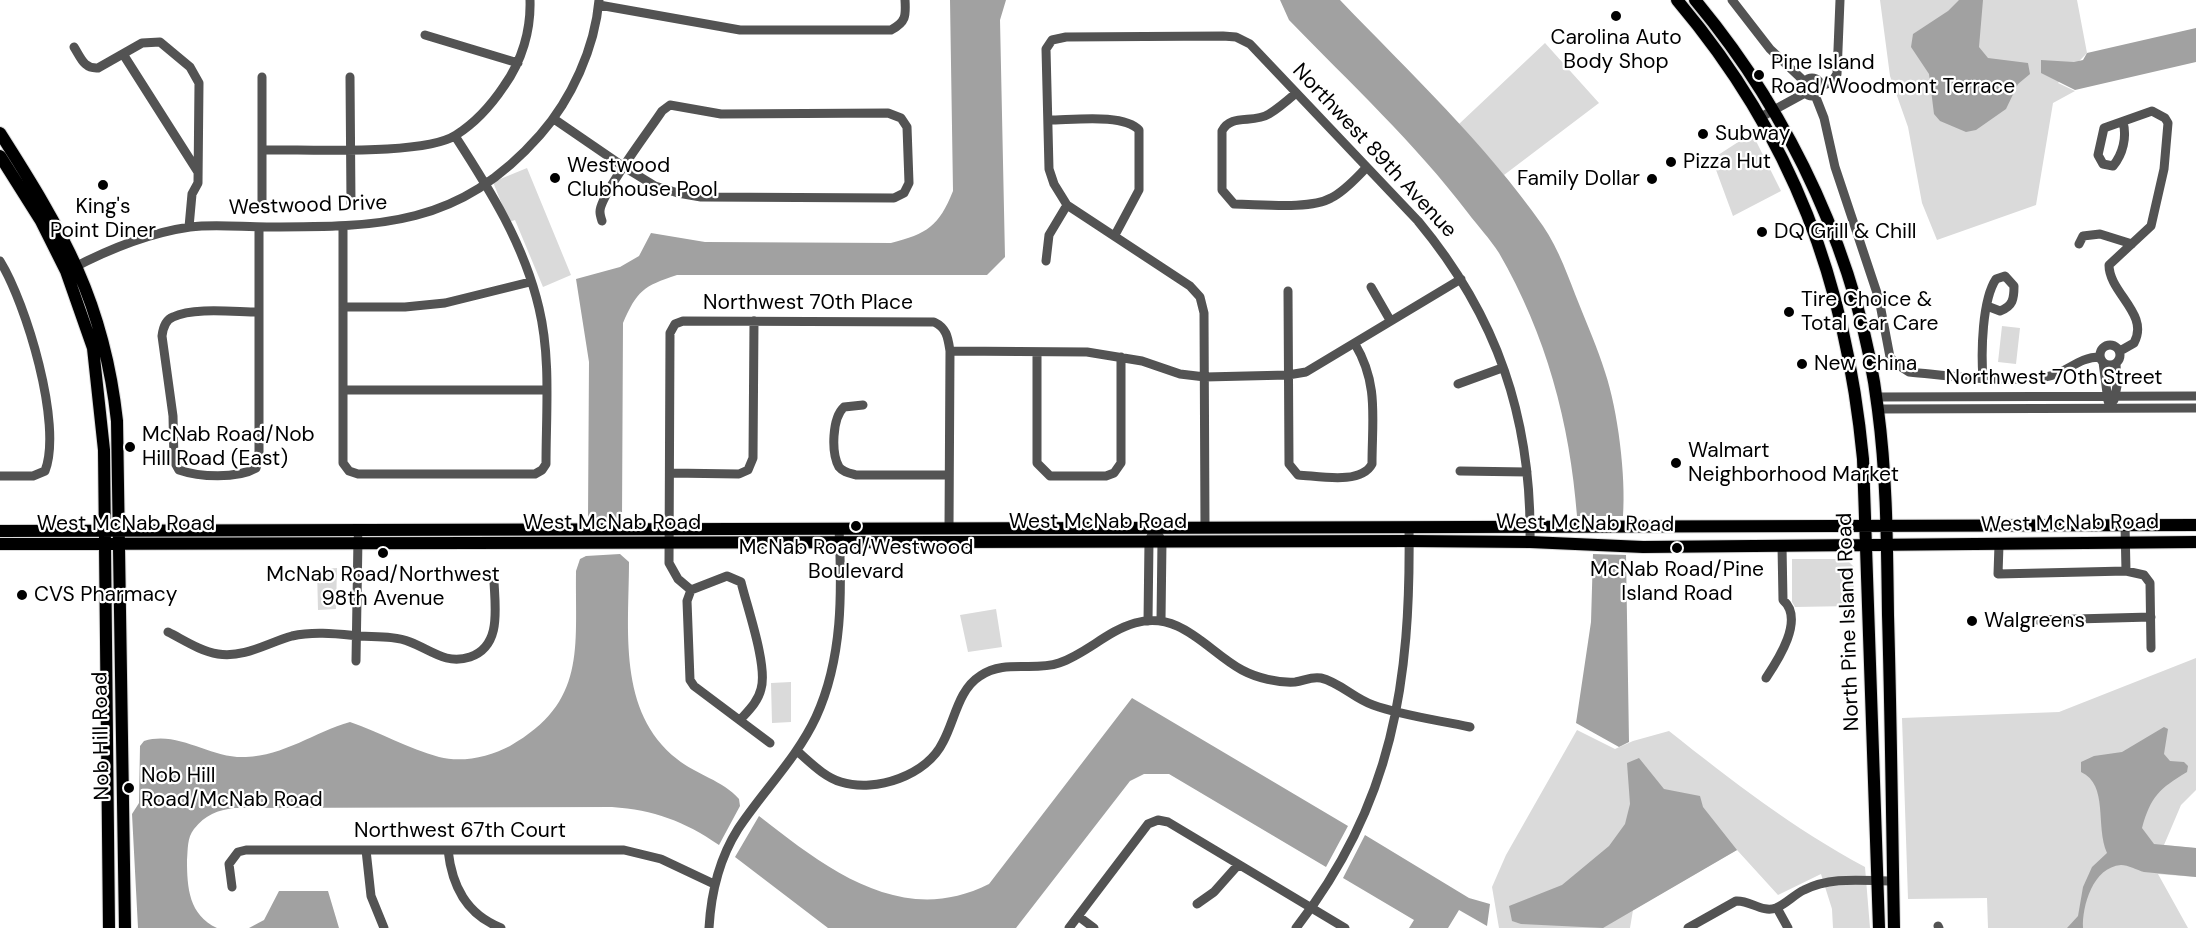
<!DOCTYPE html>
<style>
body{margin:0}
canvas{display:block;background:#fff}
</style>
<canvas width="2196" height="928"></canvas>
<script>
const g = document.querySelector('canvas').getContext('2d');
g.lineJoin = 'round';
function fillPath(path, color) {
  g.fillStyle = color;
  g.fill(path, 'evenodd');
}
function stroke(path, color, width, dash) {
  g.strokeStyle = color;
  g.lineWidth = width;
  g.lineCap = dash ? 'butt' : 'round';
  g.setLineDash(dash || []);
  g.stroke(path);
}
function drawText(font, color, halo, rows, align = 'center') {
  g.font = font + ' "DM Sans",sans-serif';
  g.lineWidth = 4.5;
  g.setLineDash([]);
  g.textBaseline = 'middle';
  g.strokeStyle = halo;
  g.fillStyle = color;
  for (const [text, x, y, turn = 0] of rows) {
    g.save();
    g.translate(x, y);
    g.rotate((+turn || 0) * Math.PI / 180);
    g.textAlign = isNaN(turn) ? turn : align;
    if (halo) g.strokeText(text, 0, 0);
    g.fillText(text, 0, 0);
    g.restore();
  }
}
const green = new Path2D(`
 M1880,0h197l10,53 -29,30 17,8 -22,12 -17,102 -99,35 -15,-37 -14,-76 -18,-51z
 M1545,43l54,60 -95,72 -45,-51z
 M1752,133l29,58 -48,25 -21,-57z
 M527,168l44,107 -28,12 -28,-67 -6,2 -16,-40z
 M2002,326l18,2 -4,36 -18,-2z
 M1792,559h54l8,8v34l-3,5 -56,1 -3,-5z
 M337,568l-1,41 -18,1 -1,-41z
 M996,609l6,38 -34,5 -8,-37z
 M2196,658v132l-15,15 -17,40 32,3v29l-38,-3 30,54h-200l-1,-30 -79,1 -6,-181 157,-6z
 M791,682v40l-19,1 -1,-40z
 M1577,730l38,19 18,-8 36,-10c63,50 125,98 196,136l5,61h-37l-1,-19 -11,-35 -43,21 -41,-45 -104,60 -3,18h-131l-7,-41 14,-32z`);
const water = new Path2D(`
 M950,0h56l-6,20 5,237 -18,18h-310c-34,11 -40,16 -54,48l-1,196 -34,-1 1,-156 -13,-83 44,-12 19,-11 12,-23 54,9 186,1c36,-9 48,-17 62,-52z
 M1280,0h60c70,73 145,143 203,226 16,23 26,53 36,78 9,23 19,45 26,68 13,39 21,104 18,144h-46c-7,-93 -31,-182 -78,-263 -9,-14 -21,-27 -31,-40 -53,-70 -118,-130 -179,-193z
 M1959,0h24l-4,47 9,11 40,5 2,11 -12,10 -12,25 -30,21 -10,2 -26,-11 -6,-7 -5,-40 -18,-27 2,-13 35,-23z
 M2196,28v34l-121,28 -34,-17v-13l33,2 9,-2 4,-7z
 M620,554l9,8c0,67 -12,150 48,197 18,15 47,22 62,40l1,7 -21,39c-35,-24 -65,-35 -107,-38l-378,1c-16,2 -29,7 -40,21 -7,9 -6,20 -7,31 0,28 2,55 30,68h-79l-6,-114 7,-11 1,-57 4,-5c35,-11 66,18 102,16 37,-1 69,-25 104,-35 29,10 59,27 89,35 23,6 50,0 71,-11 77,-44 65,-97 66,-175l4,-12 6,-3z
 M1593,554l33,1 3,187 -10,5 -43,-24 15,-101z
 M1132,698l216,128 -22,41 -157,-93h-25l-14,7 -114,147h-188l-93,-71 24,-41c68,53 143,112 230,68z
 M2164,727l4,2 -4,25 6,7 14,1 4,4 -1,6c-28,17 -36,24 -45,56l12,16 42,4v29c-17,-2 -35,-3 -52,-5 -7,-2 -16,-7 -23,-7 -28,2 -39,41 -38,63h-16l11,-12 5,-29 9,-20 15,-14c-12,-27 2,-68 -26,-81v-10l13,-6 28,-4z
 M1639,758l25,31 36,7 3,11 34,43 -134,78 -82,-4 -9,-3 -3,-15 53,-21 47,-39 16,-22 5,-20 -3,-41z
 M1365,835l104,63 21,6 -3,22 -28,-16 -11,18h-39l5,-8 -71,-42z
 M279,891h49l11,37h-90l15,-8z`);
const minor = new Path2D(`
 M1732,0l38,49 35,33
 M599,5l141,25h151c15,-8 15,-14 14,-30
 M425,35l93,28
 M74,47c7,11 10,22 24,21l44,-25 18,-1 30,25 9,16 -1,100 -6,11 -3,33
 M123,54l75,118
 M262,77v128
 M350,77l1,127
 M1803 87a9 9 0 1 1 18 0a9 9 0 1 1-18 0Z
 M1821,86l11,-4 5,-8 3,-74
 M1296,93c-8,7 -17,15 -27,21 -16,10 -38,-1 -47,17v59l12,14c25,0 76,6 97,-6 14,-7 25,-20 35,-30
 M1815,95l9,23 11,49 44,132 11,58 5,6 14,9c44,4 91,11 136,5 23,-3 31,-20 55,-20
 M1761,117l44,-24
 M554,119l70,48 31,19 23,7 23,4 193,1 10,-5 5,-10 -2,-56 -6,-9 -13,-5 -167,1 -51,-9 -8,6c-11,17 -63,85 -62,101 0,3 1,6 2,9
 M1049,120c23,0 75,-7 90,10v60l-24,45
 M262,150c43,-1 162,6 194,-15 19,-12 36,-31 48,-49 18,-25 27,-56 26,-86
 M1067,205l123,81 10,11 4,16 1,215
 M343,227v236l6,8 9,3h177l7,-4 4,-6c0,-51 5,-106 -7,-156 -15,-64 -49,-118 -84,-172
 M2079,244l4,-8 17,-2 32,10
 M0,261c26,42 63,164 45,210l-12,5h-33
 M1046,261l3,-26 18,-30 -13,-21 -5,-15 -3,-120 6,-9 14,-3 157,-1 13,1 14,7 168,177c79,95 114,197 112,321
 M71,269c38,-20 77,-36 119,-42 25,-3 52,0 77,0 113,0 192,0 273,-92 31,-35 55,-87 59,-135
 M1371,287l19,33
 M1288,291l1,173 9,11c21,1 63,10 74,-11 0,-45 7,-80 -17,-120
 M343,307h62l40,-4 85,-21
 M258,312c-23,0 -64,-5 -85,5 -8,3 -10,11 -11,19l11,80 1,45 5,9c20,7 58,9 77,-2l3,-9v-232
 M2100 355a10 10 0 1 1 20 0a10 10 0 1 1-20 0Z
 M950,351l137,1 55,9 38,13 25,3 83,-2 18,-3 155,-93
 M2120,351l14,-8c16,-29 -25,-50 -25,-78l42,-39 13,-57 4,-46 -3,-5 -13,-7 -48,17 -6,27 5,9 10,2c10,-12 14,-29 10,-44
 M1037,352v111l13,13h56l8,-3 7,-10v-106
 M2103,362l5,39
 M1983,378c-2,-26 -1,-78 13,-99l9,-3 9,10c0,13 -1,20 -14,25l-13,-5
 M1458,384l44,-16
 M343,390h202
 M1876,397l320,-1
 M2114,400l3,-14 -1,-22
 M863,405l-19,2c-12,11 -13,46 -5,60 4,5 10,6 17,8h92
 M1878,409l318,-1
 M1460,471l67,1
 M670,473l69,1 9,-4 5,-12 1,-137
 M2125,525l1,46
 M1159,536l3,5 -1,79
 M1999,545l-1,29 128,-3 18,4 6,8 1,65
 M691,590l-13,-11 -9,-16 1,-230 5,-9 8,-3 251,1c13,6 14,16 16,29l-1,177
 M2038,620l113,-3
 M1148,621l1,-80 6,-13
 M168,632c16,8 32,19 50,22 27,4 49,-11 74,-18 22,-5 46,-2 68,0 17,1 35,0 50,6 21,8 36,23 60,15 32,-11 25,-49 24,-76
 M356,661l2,-123
 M1766,678c12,-18 39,-59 17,-78l-1,-54
 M740,720c8,-9 18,-18 21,-31 7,-23 -14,-82 -20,-107l-14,-6 -36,14 -4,11 3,79 4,6 76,57
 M797,751c13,11 27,26 44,31 35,11 86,-7 102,-40 12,-22 15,-52 37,-66 25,-17 53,-4 79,-13 27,-9 48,-32 76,-40 46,-13 72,28 107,47 15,8 36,13 53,12 9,-1 16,-6 26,-4 18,4 34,21 52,27 31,11 65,15 97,22
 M366,850l5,46 13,32
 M448,850c4,36 18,64 53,78
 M232,887l-3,-23 9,-12 8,-2h378l37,9 53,25
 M1197,904l17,-12 24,-27
 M1777,908l11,20
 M1078,916l16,12
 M1938,926l1,2
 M709,928c2,-35 10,-69 29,-99 25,-38 59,-71 78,-112 27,-59 26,-125 23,-188
 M1069,928l79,-104 10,-4 10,2 177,106
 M1296,928c97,-124 115,-247 113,-400
 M1688,928l48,-27c14,-1 26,12 40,7 10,-4 19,-14 28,-18 28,-14 59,-9 89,-9`);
const major = new Path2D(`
 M1677,0c116,137 169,282 186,459l16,469
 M1695,0c96,115 165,261 183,410 9,68 9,137 10,205 3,104 4,209 6,313
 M0,133c63,99 104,168 117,288l8,507
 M0,156l41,65 25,50 27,77 11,102 5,478
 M0,531l2196,-6
 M0,544l1409,-3 121,1 113,5 553,-5`);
const markers = [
 [1616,16,6,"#000"],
 [1759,75,6,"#000"],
 [1703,134,6,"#000"],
 [1671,162,6,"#000"],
 [555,178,6,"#000"],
 [1652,179,6,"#000"],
 [103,185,6,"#000"],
 [1762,232,6,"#000"],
 [1789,312,6,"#000"],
 [1802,364,6,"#000"],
 [130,447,6,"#000"],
 [1676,463,6,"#000"],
 [856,526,6,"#000"],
 [1677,548,6,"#000"],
 [383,553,6,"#000"],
 [22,595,6,"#000"],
 [1972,621,6,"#000"],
 [129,788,6,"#000"]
];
const poiNames = [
 ["Carolina Auto",1616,38,"center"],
 ["Body Shop",1616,62,"center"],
 ["Pine Island",1771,63],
 ["Road/Woodmont Terrace",1771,87],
 ["Subway",1715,134],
 ["Pizza Hut",1683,162],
 ["Westwood",567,166],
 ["Clubhouse Pool",567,190],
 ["Family Dollar",1640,179,"right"],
 ["King's",103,207,"center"],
 ["Point Diner",103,231,"center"],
 ["DQ Grill & Chill",1774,232],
 ["Tire Choice &",1801,300],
 ["Total Car Care",1801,324],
 ["New China",1814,364],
 ["McNab Road/Nob",142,435],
 ["Hill Road (East)",142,459],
 ["Walmart",1688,451],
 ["Neighborhood Market",1688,475],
 ["McNab Road/Westwood",856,548,"center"],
 ["Boulevard",856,572,"center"],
 ["McNab Road/Pine",1677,570,"center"],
 ["Island Road",1677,594,"center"],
 ["McNab Road/Northwest",383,575,"center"],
 ["98th Avenue",383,599,"center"],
 ["CVS Pharmacy",34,595],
 ["Walgreens",1984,621],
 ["Nob Hill",141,776],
 ["Road/McNab Road",141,800]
];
const streetNames = [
 ["Northwest 89th Avenue",1374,151,47],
 ["Westwood Drive",308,206,-2],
 ["Northwest 70th Place",808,303],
 ["Northwest 70th Street",2054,378],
 ["West McNab Road",1098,522],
 ["West McNab Road",612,523],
 ["West McNab Road",126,524],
 ["West McNab Road",1585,524,1],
 ["West McNab Road",2070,524,-1],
 ["North Pine Island Road",1849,622,-92],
 ["Nob Hill Road",102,736,-91],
 ["Northwest 67th Court",460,831]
];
fillPath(green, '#dadada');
fillPath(water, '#a1a1a1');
stroke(major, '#dbdbdb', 14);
stroke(minor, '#535353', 9);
stroke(major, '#000', 12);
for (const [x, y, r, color] of markers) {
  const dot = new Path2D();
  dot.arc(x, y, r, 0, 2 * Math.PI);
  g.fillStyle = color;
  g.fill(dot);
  stroke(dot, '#fff', 2);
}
drawText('21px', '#000', '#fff', poiNames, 'left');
drawText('21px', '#000', '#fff', streetNames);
</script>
